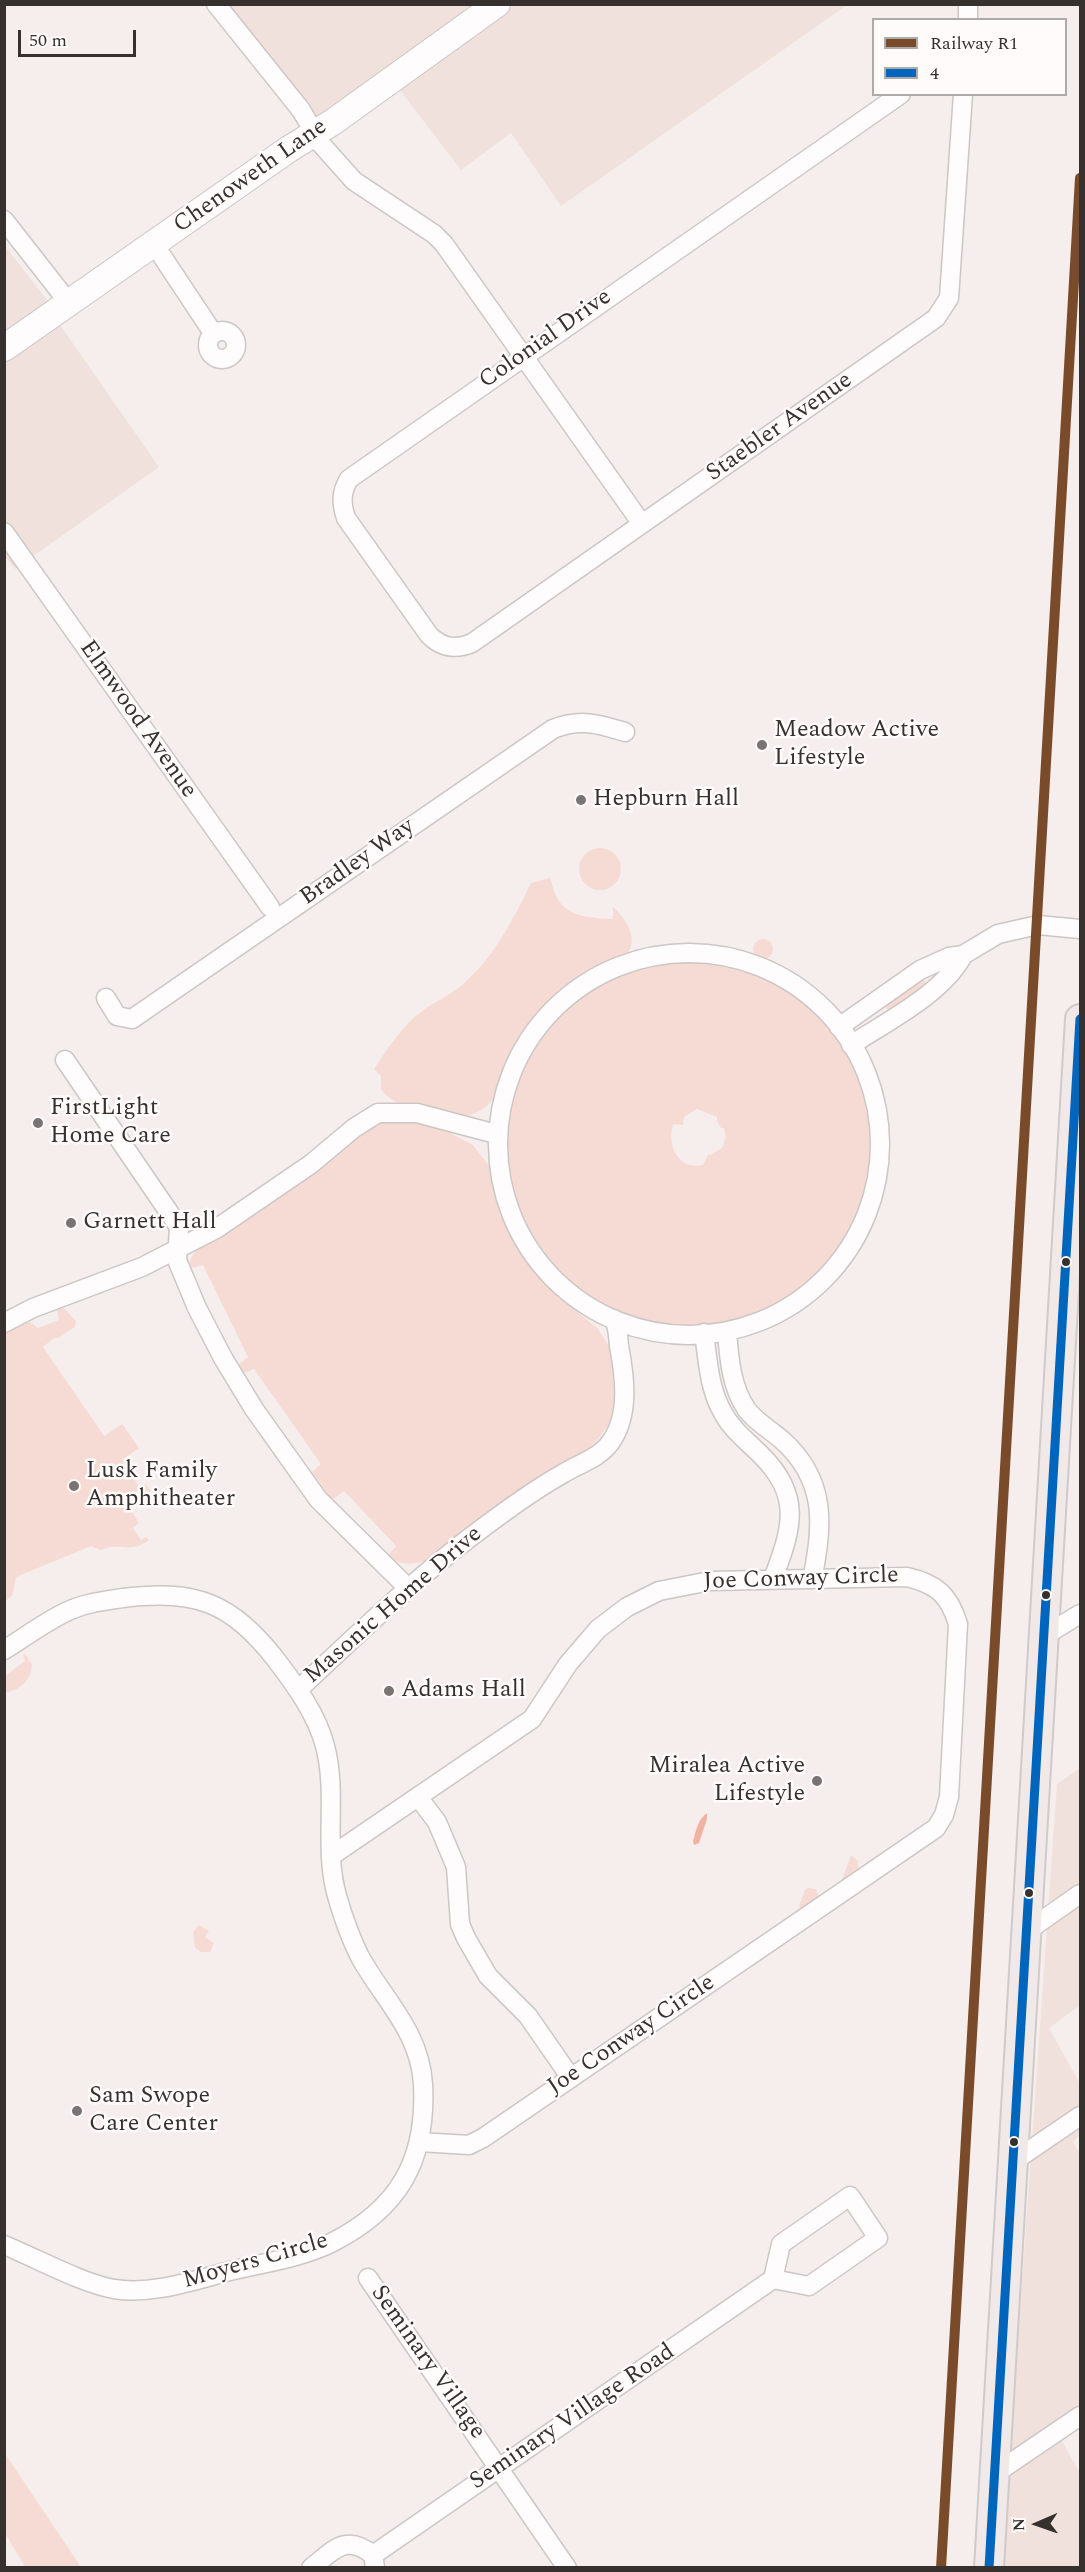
<!DOCTYPE html>
<style>
body{margin:0}
#map{position:relative;width:1085px;height:2572px;overflow:hidden;background:#f5eeec;font-family:Spectral,serif}
canvas{display:block}
.frame{position:absolute;inset:0;border:6px solid #36312f;pointer-events:none}
.legend{position:absolute;left:872px;top:18px;width:195px;height:78px;box-sizing:border-box;background:#fefbfa;border:2px solid #aeaaa9;margin:0;padding:8px 10px;list-style:none;font-size:18px;color:#36312f}
.legend li{display:flex;align-items:center;gap:12px;height:30px}
.legend b{width:30px;border:2px solid #aeaaa9}
.north{position:absolute;left:1007px;top:2494px;width:60px;height:60px;-webkit-text-stroke:4px #fefbfa;paint-order:stroke;rotate:268deg;font-size:16px;font-weight:700;line-height:24px;text-align:center;color:#36312f}
.north::after{content:'';display:block;margin:auto;width:21px;height:27px;background:#36312f;clip-path:polygon(50% 0,100% 100%,50% 72%,0 100%)}
.scale{position:absolute;left:18px;top:30px;width:118px;height:27px;box-sizing:border-box;border:3px solid #36312f;border-top:0;padding-left:8px;font-size:18px;line-height:21px;white-space:nowrap;color:#36312f;-webkit-text-stroke:4px #fefbfa;paint-order:stroke}
</style>
<div id="map">
<canvas width="1085" height="2572"></canvas>
<div class="frame"></div>
<ul class="legend">
<li><b style="height:8px;background:#7a4b2a"></b>Railway R1</li>
<li><b style="height:8px;background:#0065bd"></b>4</li>
</ul>
<div class="north">N</div>
<div class="scale">50 m</div>
</div>
<script>
const g = document.querySelector('canvas').getContext('2d');
g.lineJoin = 'round';
function fillPath(path, color) {
  g.fillStyle = color;
  g.fill(path, 'evenodd');
}
function stroke(path, color, width, dash) {
  g.strokeStyle = color;
  g.lineWidth = width;
  g.lineCap = dash ? 'butt' : 'round';
  g.setLineDash(dash || []);
  g.stroke(path);
}
function drawText(font, color, halo, rows, align = 'center') {
  g.font = font + ' Spectral,serif';
  g.lineWidth = 5;
  g.setLineDash([]);
  g.textBaseline = 'middle';
  g.strokeStyle = halo;
  g.fillStyle = color;
  for (const [text, x, y, turn = 0] of rows) {
    g.save();
    g.translate(x, y);
    g.rotate((+turn || 0) * Math.PI / 180);
    g.textAlign = isNaN(turn) ? turn : align;
    if (halo) g.strokeText(text, 0, 0);
    g.fillText(text, 0, 0);
    g.restore();
  }
}
const built = new Path2D(`
 M226,5h256l-164,115z
 M514,5h333l-286,201 -50,-73 -50,37 -65,-85z
 M4,245l48,61 -48,33z
 M60,325l99,142 -144,102 -11,-14v-192z
 M1080,1768v136l-2,2 2,4v95l-31,23 31,56v51l-7,7 7,12v274l-18,13 18,32v94l-78,1 55,-784z`);
const green = new Path2D(`
 M579 869a21 21 0 1 1 42 0a21 21 0 1 1-42 0Z
 M550,878c3,7 4,17 9,23 12,17 35,17 54,18v-12c11,9 25,30 16,44 -6,11 -25,13 -36,19 -12,7 -23,15 -33,24 -17,16 -32,32 -44,53 -14,25 -14,59 -46,68 -14,4 -32,-5 -45,-8 -19,-4 -31,0 -44,-18v-13l-7,-7c14,-21 28,-43 48,-58 12,-9 27,-15 39,-25 32,-27 52,-66 70,-103z
 M753 949a10 10 0 1 1 20 0a10 10 0 1 1-20 0Z
 M673,960c135,-6 239,120 189,249 -13,33 -34,62 -62,83 -28,21 -62,34 -97,37 -37,2 -74,-6 -106,-25 -156,-93 -101,-320 76,-344zM697,1109l20,8v4l4,7h3l2,9 -4,11 -12,7 -2,-1 -5,11c-26,6 -36,-21 -30,-41l10,1 1,-8z
 M920,979l5,2 1,6 -37,26 -6,-10z
 M386,1121h26l32,9 29,15 17,22 12,50 33,56 13,14 50,42 12,19 4,13 3,37 -8,26 -10,14 -13,14 -36,18 -38,26 -87,65c-13,4 -27,4 -37,-6l8,-9 -52,-55 -12,9 -20,-28 9,-8 -67,-95 -10,4 -5,-9 9,-7 -45,-92 -12,3c-2,-9 1,-14 8,-19 36,-24 73,-47 108,-72 27,-18 47,-45 79,-56z
 M61,1308l4,1 11,12 -1,6 -17,11h-4l-11,9 61,89 18,-12 17,24 -17,12 18,28 6,-4 5,7 -9,6 -5,-6 -12,9 14,23 -6,5 8,12 5,-3 3,3c-20,15 -29,1 -48,10l-10,-4 -75,31 -4,19 -7,5v-269l25,-10 8,6 21,-8 -2,-10z
 M25,1654l7,10c-1,17 -11,25 -27,29v-17l20,-15 -2,-6z
 M851,1855l7,6v9l-14,11 -2,-1z
 M808,1888l8,1 3,9 -18,12 -2,-4 6,-16z
 M198,1925l11,6 -4,6 9,6 -4,9h-9l-6,-4 -2,-15z
 M4,2452l77,115h-56l-20,-34z`);
const water = new Path2D(`
 M707,1813v6l-8,24 -5,2 -1,-4c3,-10 5,-22 14,-28z`);
const minor = new Path2D(`
 M216,4l85,106 20,34 33,37 80,53 10,10 198,280
 M968,20v-16
 M901,94l-552,385c-8,13 -8,24 -3,39l83,117c13,13 26,15 43,8l464,-325 13,-20 14,-204
 M4,220l65,83
 M154,244l59,89
 M208 345a14 14 0 1 1 28 0a14 14 0 1 1-28 0Z
 M4,532l266,375
 M498 1144a191 191 0 1 1 382 0a191 191 0 1 1-382 0Z
 M106,998l11,18 15,3 421,-290c27,-11 46,-5 72,3
 M839,1027l81,-57 29,-13 14,-2 35,-21 40,-9 42,4
 M851,1045c35,-23 93,-52 112,-90
 M65,1060l114,167 -2,33 20,48 26,50 31,51 64,90 90,89
 M4,1323l29,-15 109,-41 74,-38 95,-65 43,-36 24,-15h39l79,21
 M727,1331c2,27 4,56 20,79 9,12 24,20 35,30 44,39 42,85 30,139
 M704,1333c4,28 5,56 19,80 9,17 24,28 37,41 43,42 32,74 13,125
 M1044,1636l36,-22
 M4,1650c21,-13 41,-28 62,-38 18,-9 38,-11 57,-14 72,-9 109,4 154,63 19,25 40,54 48,85 13,48 -2,101 12,150 6,21 13,41 23,61 24,43 60,75 63,127 4,76 -24,125 -92,159 -31,15 -68,20 -101,28 -38,10 -77,24 -116,18 -33,-6 -78,-31 -110,-44
 M299,1689c62,-58 124,-118 193,-168 23,-17 47,-34 72,-48 15,-9 35,-15 46,-30 20,-27 15,-66 9,-97 -1,-10 -1,-19 -5,-27
 M418,1797l19,25 19,45 4,57 6,14 22,38 40,40 43,62
 M331,1856l201,-137 36,-55 30,-35 29,-22 32,-16 51,-10 197,-4c30,7 42,18 51,47l-9,173 -5,18 -8,13 -453,310 -14,7 -50,-3
 M1027,1931l53,-37
 M1014,2161l66,-45
 M368,2278l199,290
 M996,2473l84,-57
 M373,2555l400,-276 8,-35 69,-48 28,42 -69,48 -36,-7
 M311,2568c23,-18 35,-35 62,-13l2,12`);
const secondary = new Path2D(`
 M4,348l285,-199 44,-27 164,-118`);
const primary = new Path2D(`
 M989,2568l91,-1549`);
const bus1 = new Path2D(`
 M989,2568l91,-1549`);
const rail1 = new Path2D(`
 M941,2568l139,-2390`);
const markers = [
 [762,745,6,"#797371"],
 [581,800,6,"#797371"],
 [38,1123,6,"#797371"],
 [71,1223,6,"#797371"],
 [1066,1262,5,"#36312f"],
 [74,1486,6,"#797371"],
 [1046,1595,5,"#36312f"],
 [389,1691,6,"#797371"],
 [817,1781,6,"#797371"],
 [1029,1893,5,"#36312f"],
 [77,2111,6,"#797371"],
 [1014,2142,5,"#36312f"]
];
const streetNames = [
 ["Chenoweth Lane",251,177,-35],
 ["Colonial Drive",546,340,-35],
 ["Staebler Avenue",780,428,-35],
 ["Elmwood Avenue",137,720,55],
 ["Bradley Way",358,863,-35],
 ["Joe Conway Circle",801,1580,-2],
 ["Masonic Home Drive",394,1606,-41],
 ["Joe Conway Circle",632,2036,-34],
 ["Moyers Circle",256,2262,-16],
 ["Seminary Village",427,2363,55],
 ["Seminary Village Road",573,2418,-34]
];
const poiNames = [
 ["Meadow Active",774,731],
 ["Lifestyle",774,759],
 ["Hepburn Hall",593,800],
 ["FirstLight",50,1109],
 ["Home Care",50,1137],
 ["Garnett Hall",83,1223],
 ["Lusk Family",86,1472],
 ["Amphitheater",86,1500],
 ["Adams Hall",401,1691],
 ["Miralea Active",805,1767,"right"],
 ["Lifestyle",805,1795,"right"],
 ["Sam Swope",89,2097],
 ["Care Center",89,2125]
];
fillPath(built, '#f0e1dc');
fillPath(green, '#f6dbd4');
fillPath(water, '#f2b2a3');
stroke(minor, '#ccc6c5', 21);
stroke(secondary, '#ccc6c5', 28);
stroke(primary, '#cfcbca', 32);
stroke(minor, '#fefcfc', 18);
stroke(secondary, '#fefcfc', 26);
stroke(primary, '#f0e9e7', 28);
stroke(bus1, '#0065bd', 9);
stroke(rail1, '#7a4b2a', 10);
for (const [x, y, r, color] of markers) {
  const dot = new Path2D();
  dot.arc(x, y, r, 0, 2 * Math.PI);
  g.fillStyle = color;
  g.fill(dot);
  stroke(dot, '#fefbfa', 2);
}
drawText('24px', '#36312f', '#fefbfa', streetNames);
drawText('24px', '#36312f', '#fefbfa', poiNames, 'left');
</script>
